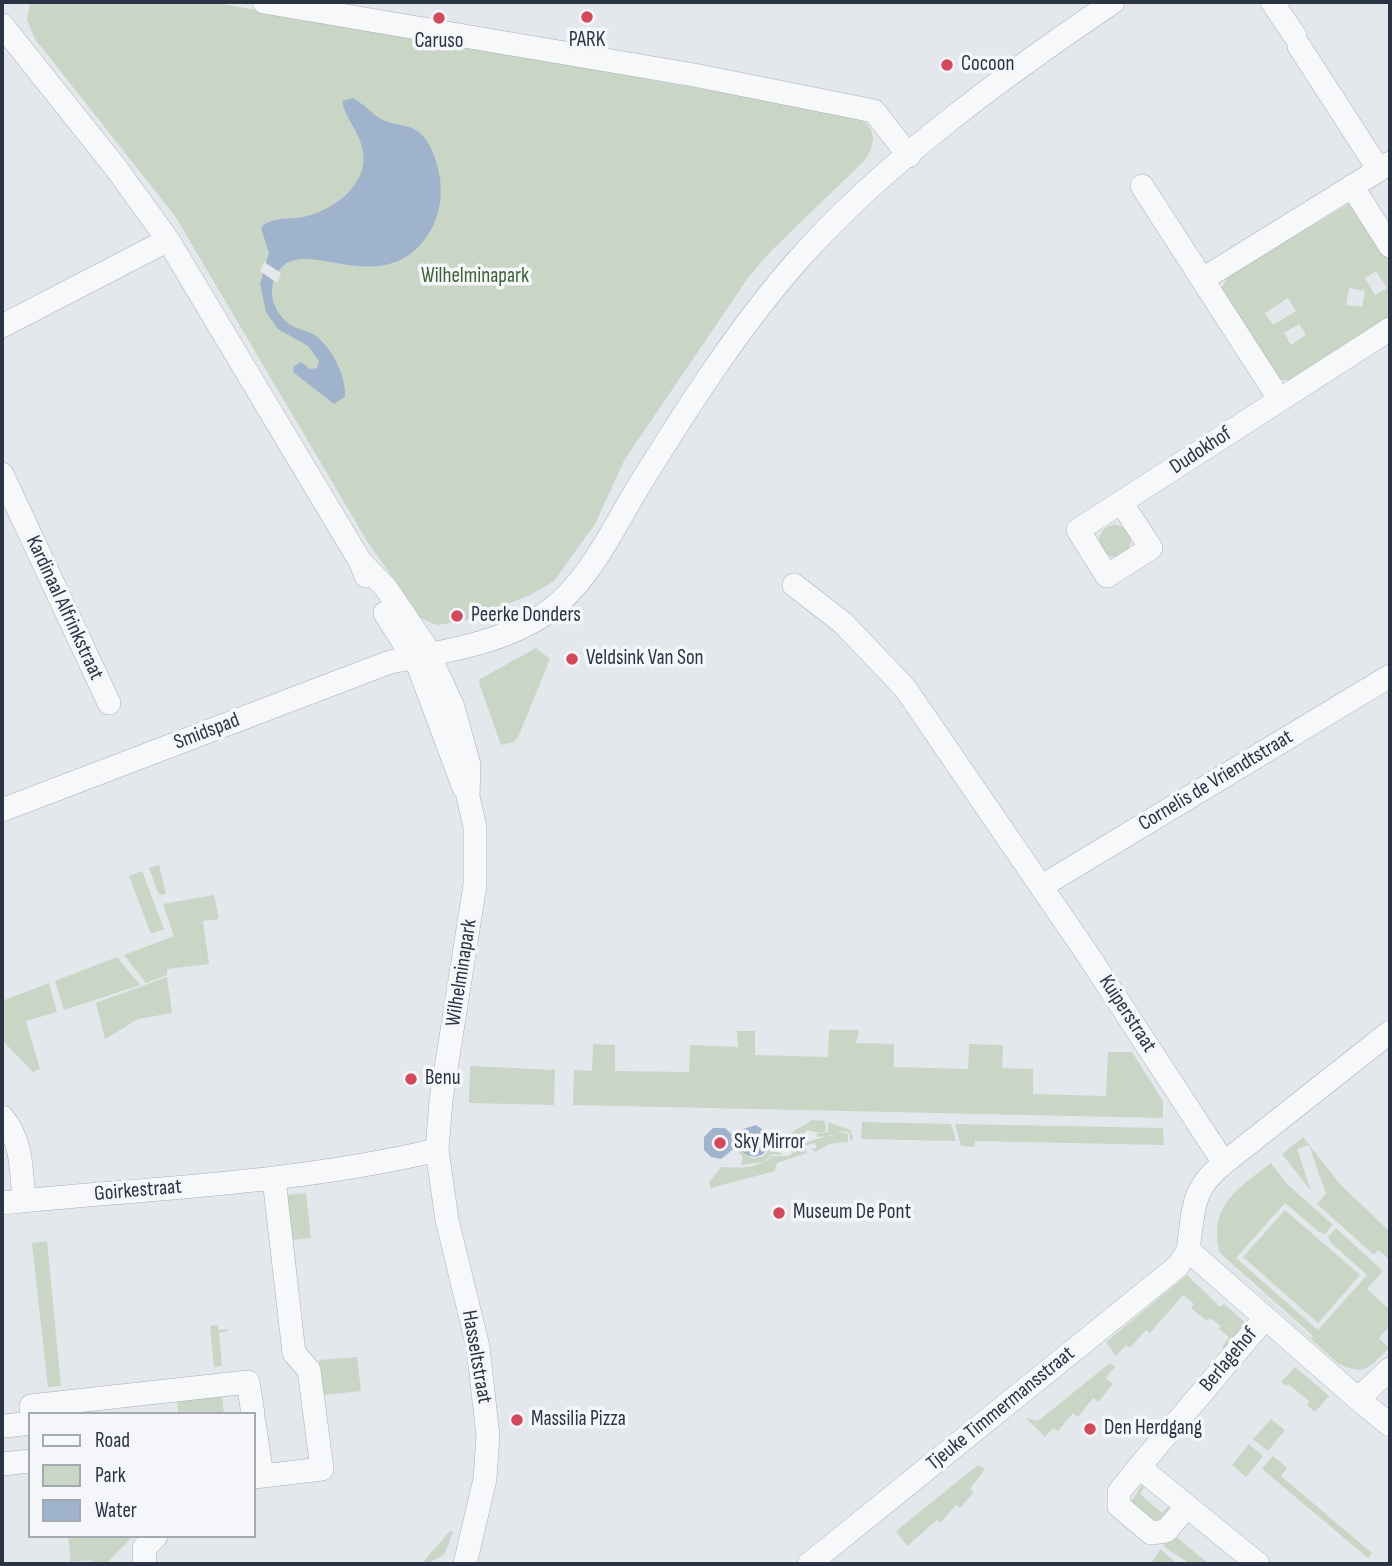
<!DOCTYPE html>
<style>
body{margin:0}
#map{position:relative;width:1392px;height:1566px;overflow:hidden;background:#e4e7ec;font-family:"Sofia Sans Condensed",sans-serif}
canvas{display:block}
.frame{position:absolute;inset:0;border:4px solid #2b3445;pointer-events:none}
.legend{position:absolute;left:28px;top:1412px;width:228px;height:126px;box-sizing:border-box;background:#f4f6f9;border:2px solid #a4a8b1;margin:0;padding:9px 12px;list-style:none;font-size:21px;color:#2b3445}
.legend li{display:flex;align-items:center;gap:14px;height:35px}
.legend b{width:35px;border:2px solid #a4a8b1}
</style>
<div id="map">
<canvas width="1392" height="1566"></canvas>
<div class="frame"></div>
<ul class="legend">
<li><b style="height:9px;background:#f7f8fa"></b>Road</li>
<li><b style="height:19px;background:#c9d6c5"></b>Park</li>
<li><b style="height:19px;background:#9fb4cc"></b>Water</li>
</ul>
</div>
<script>
const g = document.querySelector('canvas').getContext('2d');
g.lineJoin = 'round';
function fillPath(path, color) {
  g.fillStyle = color;
  g.fill(path, 'evenodd');
}
function stroke(path, color, width, dash) {
  g.strokeStyle = color;
  g.lineWidth = width;
  g.lineCap = dash ? 'butt' : 'round';
  g.setLineDash(dash || []);
  g.stroke(path);
}
function drawText(font, color, halo, rows, align = 'center') {
  g.font = font + ' "Sofia Sans Condensed",sans-serif';
  g.lineWidth = 7;
  g.setLineDash([]);
  g.textBaseline = 'middle';
  g.strokeStyle = halo;
  g.fillStyle = color;
  for (const [text, x, y, turn = 0] of rows) {
    g.save();
    g.translate(x, y);
    g.rotate((+turn || 0) * Math.PI / 180);
    g.textAlign = isNaN(turn) ? turn : align;
    if (halo) g.strokeText(text, 0, 0);
    g.fillText(text, 0, 0);
    g.restore();
  }
}
const green = new Path2D(`
 M30,2h181l639,113c4,3 11,5 16,8 12,11 6,28 -2,38l-94,91 -22,26 -123,181 -30,65 -41,57 -24,14 -63,25 -29,5 -9,-3 -8,-4 -54,-77 -192,-325 -140,-177 -8,-19z
 M1350,203l10,6 30,49v61l-99,62 -13,-2 -56,-85v-7l6,-10zM1376,271l11,17 -12,7 -10,-17zM1349,288l16,3 -3,16 -16,-2zM1288,298l8,13 -23,14 -8,-12zM1299,324l7,11 -15,10 -7,-12z
 M1099 541a16 16 0 1 1 32 0a16 16 0 1 1-32 0Z
 M536,648l14,11 -32,78 -4,5 -13,3 -22,-62 1,-4z
 M159,865l7,29 -7,1 -10,-27z
 M142,871l22,58 -13,5 -22,-58z
 M214,895l5,24 -16,2 6,43 -42,5v6l-21,8 -22,-28 50,-19 -11,-32z
 M117,957l23,28 -76,25 -9,-29z
 M167,977l5,36 -34,6 -33,20 -9,-36z
 M49,983l8,29 -31,9 14,48 -7,3 -31,-32v-39z
 M829,1030h30l-3,13 38,1v23l74,2 1,-25 34,1 -1,23 31,1v25l73,2 2,-44h24l31,49v17l-590,-13 1,-35 18,1 1,-27 22,1v26l74,1 1,-27 48,2 -1,-16h18v24l73,2z
 M470,1066l85,4 -1,35 -85,-2z
 M812,1120l13,1 1,10 -5,2 -14,-3 -4,5 3,6 -14,11 -1,-5 -5,-1 3,-12z
 M828,1122l22,8 3,7 -2,5 -2,-10 -9,-1 -10,5 -13,1v-3l11,-2z
 M862,1122l89,2 5,17 -95,-2z
 M955,1124l208,4 1,17 -189,-4 -1,6 -13,-1z
 M840,1132l8,2v8l-19,2 -14,8 -4,-3 6,-1 -2,-5 -11,3 3,7 -30,10 -2,8 -64,17 -2,-6 12,-15c17,1 38,2 51,-11h17l15,-13z
 M1303,1137l36,46 51,49v28l-12,-10 -4,5 -57,-51 9,-10 -17,-49 -12,4 14,42 -29,-37z
 M772,1146l11,9 -10,-1 -10,8 -22,3 2,-8 -6,-6 2,-2 14,10 11,-3z
 M1271,1163l16,21 46,41 -8,9 -6,-2 -34,-29 -49,55 82,72 49,-55 -36,-32 -3,-6 8,-9 47,43 -16,18 23,21v15l-11,13 10,10c-20,20 -23,28 -50,16l-118,-105 90,79 2,-2 -93,-83c-12,-47 17,-64 51,-90z
 M306,1193l5,45 -18,2 3,22h-3l-7,-67z
 M1285,1210l75,65 -42,48 -75,-66z
 M47,1241l14,145 -13,1 -16,-144z
 M1187,1275l33,32 4,-3 25,22 -21,25 -6,-4 7,-10 -10,-8 2,-3 -11,-8 -3,3 -16,-13 3,-4 -11,-9 -33,38 -4,-3 -16,18 -4,-3 -10,11 -10,-14z
 M218,1325v5l10,-1v2l-9,2 3,33 -8,1 -4,-41z
 M357,1357l4,34 -37,4 -5,-35z
 M1110,1363l5,4 -9,11 7,6 -15,18 -5,-4 -15,19 -5,-4 -15,18 -5,-3 -8,9 -19,-19 12,3z
 M1295,1367l34,29 -14,16 -8,-7 2,-4 -21,-17 -2,2 -5,-4z
 M222,1395l2,19h-46l-1,-16z
 M1271,1419l14,11 -17,21 -15,-12z
 M1249,1444l14,12 -17,21 -14,-12z
 M1273,1456l14,12 -6,8 91,77 -4,5 -106,-89z
 M978,1465l7,4 -15,20 4,3 -14,16 -4,-3 -16,18 -3,-3 -30,26 -11,-15z
 M1142,1485l2,2 -4,7 22,19 6,-6 2,2 -14,14 -25,-21z
 M450,1531l3,1 -9,23 -19,9 -2,-2z
 M68,1536h65l-27,28h-12l-4,-4 -19,2z
 M1175,1536l34,28h-19l-27,-18z
 M1160,1549l18,15h-27z`);
const water = new Path2D(`
 M353,98c11,6 19,16 30,22 9,4 17,4 26,7 20,6 28,32 31,52 3,21 -2,43 -15,60 -50,66 -131,-15 -151,41 -7,19 5,41 23,48 7,3 13,4 19,8 16,12 31,42 29,61l-11,7 -41,-32 1,-6 7,-4 9,7 7,-1 2,-7 -11,-15 -30,-17 -12,-17 -6,-28 9,-31 -8,-25c8,-12 32,-8 46,-12 28,-7 61,-32 56,-64 -3,-20 -17,-32 -21,-51z
 M756,1125l12,8 -19,11 13,-1 18,-8 7,5 -1,5 -6,4 -9,-4c-11,16 -22,15 -34,1l-16,13 -10,-2 -7,-7v-13l9,-9h12l11,10 7,-9z`);
const pier = new Path2D(`
 M264,262l17,11 -4,10 -17,-12z`);
const minor = new Path2D(`
 M264,2l430,73 180,36 35,45
 M1272,2l23,34
 M2,25l114,143 52,72 192,321 6,15
 M1299,46l80,124
 M1142,186l138,214
 M1352,186l38,60
 M1203,279l187,-116
 M2,326l166,-86
 M2,474l107,229
 M1121,502l30,46 -44,28 -29,-46c104,-67 208,-134 312,-201
 M360,561l26,27 38,56 29,63 16,58 -1,32 7,30v58l-34,215 -4,50 10,70 31,127 10,89 -3,43 -20,85
 M794,585l49,38 62,65 181,264 138,211c-34,27 -30,47 -36,87l170,149 32,-30
 M385,613l33,52 46,123
 M2,810l388,-148c52,-10 111,-18 156,-49 45,-31 70,-92 99,-137 46,-74 95,-150 153,-216 88,-99 206,-184 315,-258
 M1042,886l348,-210
 M2,1117c21,24 19,54 22,84
 M1224,1163l166,-131
 M2,1203c146,-15 292,-19 435,-53
 M1358,1399l32,26
 M32,1414l-1,-8 217,-24 5,32
 M254,1422l8,54
 M6,1426l24,-3
 M2,1464l28,-3
 M1139,1467l-20,25v14l32,27 15,-2 21,-25
 M254,1477l68,-8 -13,-99 -15,-17 -20,-174
 M145,1564l-1,-16 12,-12
 M809,1564l369,-298 10,-16
 M1258,1564l-119,-97 126,-149`);
const markers = [
 [587,17,7,"#d1495b"],
 [439,18,7,"#d1495b"],
 [947,65,7,"#d1495b"],
 [457,616,7,"#d1495b"],
 [572,659,7,"#d1495b"],
 [411,1079,7,"#d1495b"],
 [720,1143,7,"#d1495b"],
 [779,1213,7,"#d1495b"],
 [517,1420,7,"#d1495b"],
 [1090,1429,7,"#d1495b"]
];
const poiNames = [
 ["PARK",587,41,"center"],
 ["Caruso",439,42,"center"],
 ["Cocoon",961,65],
 ["Peerke Donders",471,616],
 ["Veldsink Van Son",586,659],
 ["Benu",425,1079],
 ["Sky Mirror",734,1143],
 ["Museum De Pont",793,1213],
 ["Massilia Pizza",531,1420],
 ["Den Herdgang",1104,1429]
];
const parkNames = [
 ["Wilhelminapark",475,277]
];
const streetNames = [
 ["Dudokhof",1201,451,-33],
 ["Kardinaal Alfrinkstraat",64,608,65],
 ["Smidspad",207,732,-21],
 ["Cornelis de Vriendtstraat",1216,781,-31],
 ["Wilhelminapark",462,973,-81],
 ["Kuiperstraat",1127,1014,57],
 ["Goirkestraat",138,1191,-5],
 ["Hasseltstraat",476,1357,80],
 ["Berlagehof",1229,1360,-50],
 ["Tjeuke Timmermansstraat",1001,1409,-39]
];
fillPath(green, '#c9d6c5');
fillPath(water, '#9fb4cc');
fillPath(pier, '#e4e7ec');
stroke(minor, '#a9aeb7', 24);
stroke(minor, '#f7f8fa', 23);
for (const [x, y, r, color] of markers) {
  const dot = new Path2D();
  dot.arc(x, y, r, 0, 2 * Math.PI);
  g.fillStyle = color;
  g.fill(dot);
  stroke(dot, '#f4f6f9', 2.5);
}
drawText('21px', '#2b3445', '#f4f6f9', poiNames, 'left');
drawText('21px', '#3f6138', '#f4f6f9', parkNames);
drawText('21px', '#2b3445', '#f4f6f9', streetNames);
</script>
